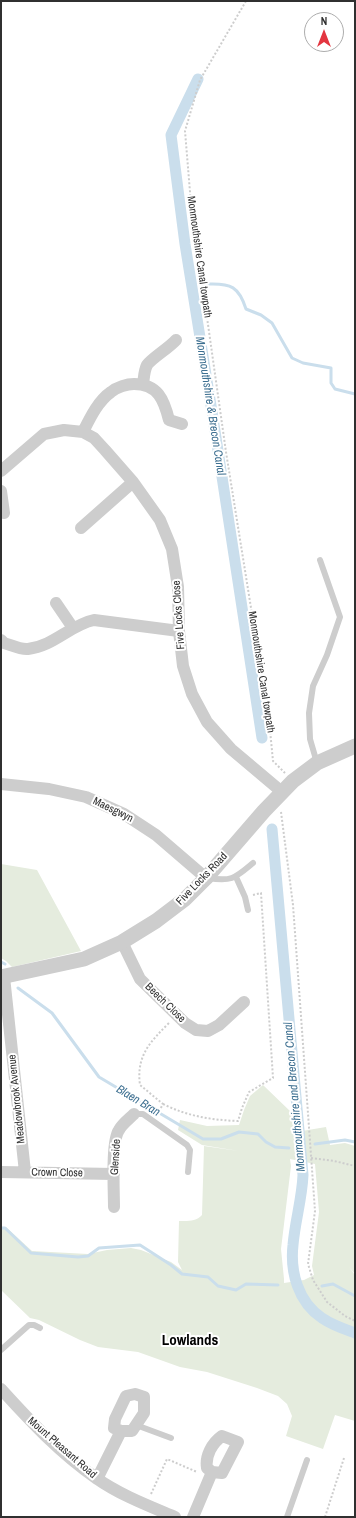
<!DOCTYPE html>
<style>
body{margin:0}
#map{position:relative;width:356px;height:1518px;overflow:hidden;background:#fff;font-family:"Archivo Narrow",sans-serif}
canvas{display:block}
.frame{position:absolute;inset:0;border:2px solid #303030;pointer-events:none}
.north{position:absolute;left:304px;top:12px;width:40px;height:40px;box-sizing:border-box;background:#fff;border:1px solid #acacac;border-radius:50%;rotate:0deg;font-size:11px;font-weight:700;line-height:16px;text-align:center;color:#303030}
.north::after{content:'';display:block;margin:auto;width:14px;height:18px;background:#e33640;clip-path:polygon(50% 0,100% 100%,50% 72%,0 100%)}
</style>
<div id="map">
<canvas width="356" height="1518"></canvas>
<div class="frame"></div>
<div class="north">N</div>
</div>
<script>
const g = document.querySelector('canvas').getContext('2d');
g.lineJoin = 'round';
function fillPath(path, color) {
  g.fillStyle = color;
  g.fill(path, 'evenodd');
}
function stroke(path, color, width, dash) {
  g.strokeStyle = color;
  g.lineWidth = width;
  g.lineCap = dash ? 'butt' : 'round';
  g.setLineDash(dash || []);
  g.stroke(path);
}
function drawText(font, color, halo, rows, align = 'center') {
  g.font = font + ' "Archivo Narrow",sans-serif';
  g.lineWidth = 4;
  g.setLineDash([]);
  g.textBaseline = 'middle';
  g.strokeStyle = halo;
  g.fillStyle = color;
  for (const [text, x, y, turn = 0] of rows) {
    g.save();
    g.translate(x, y);
    g.rotate((+turn || 0) * Math.PI / 180);
    g.textAlign = isNaN(turn) ? turn : align;
    if (halo) g.strokeText(text, 0, 0);
    g.fillText(text, 0, 0);
    g.restore();
  }
}
const green = new Path2D(`
 M1,864l36,6 44,81 -69,16 -6,-6 -5,-3z
 M263,1085l28,27 5,20 30,-5 4,18 15,-2 10,3v128l-6,-7 6,8v146l-20,-6 -12,34 -37,-13 6,-20 -5,-12 -9,-8 -21,-8 -50,-16 -27,-5 -42,-15 -40,-5 -18,-7 -41,-20 -9,-2 -29,-28v-63h5l26,24 56,3 19,-4 24,-2 10,2 30,12 11,8 -4,-8 1,-41c8,0 17,1 23,-6l2,-69 35,5 -37,-6 -24,-15 2,-10 27,6 32,-1 5,-15 6,-14zM290,1159l25,5 4,48 -7,54 2,9 -10,5 -20,3v-4l-3,-30 10,-83z`);
const stream = new Path2D(`
 M208,284c23,-1 31,3 38,25l15,6 11,8 20,35 11,5 28,5v15l4,6 20,5
 M1,962l4,2
 M18,988l34,25 47,64 104,62h18l18,-7 19,2 8,8 9,5 14,1
 M315,1144l30,-4 10,2
 M1,1228h4l26,25 47,4 10,-1 11,-8 41,-3 31,20 11,9 26,3 10,9 18,4 10,-6 32,1
 M322,1286l11,-2 22,12`);
const canal = new Path2D(`
 M198,79l-27,56 14,109 28,174 49,320
 M272,829l31,346c-1,24 -8,46 -10,70 -3,27 5,57 29,73 10,7 22,11 33,15`);
const path = new Path2D(`
 M246,1l-46,79 -15,51 6,73 35,248 43,268 4,41 12,12
 M281,812l12,93 22,306 -7,53 5,16 14,22 18,14 10,5
 M163,1104c24,12 48,16 75,17l4,-13 7,-16 24,-14 -12,-185 -8,2
 M157,1115l6,-11 -23,-19c-4,-29 10,-43 29,-62
 M311,1158l23,3 21,5
 M151,1494l16,-35 30,13
 M325,1517l19,-59`);
const service = new Path2D(`
 M317,763l-7,-24 -1,-26 4,-27 14,-31 13,-38 -20,-57
 M236,877l9,20 3,13
 M208,878c24,4 27,0 45,-15
 M134,1114h9l44,31 3,5 -2,22
 M1,1350l28,-25h5l6,3
 M136,1425l35,13
 M287,1517l20,-57`);
const minor = new Path2D(`
 M143,384c1,-6 1,-13 4,-19 5,-7 22,-17 29,-25
 M83,432c7,-14 15,-31 28,-40 6,-5 16,-8 23,-8 24,0 30,16 35,36l13,4
 M1,471l43,-37 20,-4 19,2 11,6 11,12 28,32 27,38 12,29 6,38 1,44 4,35 9,28 15,28 24,27 51,43
 M1,491l3,22
 M81,528l52,-46
 M56,603l17,25
 M1,640l3,3c7,2 17,7 24,6 26,-3 42,-24 66,-29l85,11
 M1,784l48,5 37,8 38,17 32,21 50,43
 M122,942l18,37 45,44 11,7 12,1 11,-6 25,-23
 M4,977l21,195
 M1,1172l113,2
 M114,1207c0,-16 -3,-66 5,-77 3,-6 10,-11 15,-16
 M1,1389c29,32 59,64 95,89 24,17 53,28 79,39
 M222,1436l16,6 -16,31 -10,-1 -5,-4c-2,-12 5,-25 15,-32z
 M97,1479l24,-48 -7,-3 1,-9 11,-23 9,-2 9,3v16l-12,18h-11
 M193,1517l19,-45`);
const tertiary = new Path2D(`
 M1,977l83,-18 38,-17 34,-21 29,-22 21,-21 58,-67 29,-30 24,-18 38,-17`);
const streetNames = [
 ["Monmouthshire Canal towpath",199,257,82],
 ["Five Locks Close",179,615,-94],
 ["Monmouthshire Canal towpath",261,672,81],
 ["Maesgwyn",113,810,26],
 ["Five Locks Road",202,879,-46],
 ["Beech Close",165,1003,44],
 ["Meadowbrook Avenue",17,1099,-96],
 ["Glenside",116,1157,-86],
 ["Crown Close",57,1173,1],
 ["Mount Pleasant Road",62,1448,41]
];
const waterNames = [
 ["Monmouthshire & Brecon Canal",210,406,81],
 ["Monmouthshire and Brecon Canal",295,1097,-95],
 ["Blaen Bran",138,1101,31]
];
const districtNames = [
 ["Lowlands",190,1341]
];
fillPath(green, '#e5ecde');
stroke(stream, '#cadeec', 3);
stroke(canal, '#cadeec', 11);
stroke(path, '#cdcdcd', 2, [2, 2]);
stroke(service, '#cdcdcd', 6);
stroke(minor, '#cdcdcd', 12);
stroke(tertiary, '#cdcdcd', 15);
drawText('11px', '#303030', '#fff', streetNames);
drawText('italic 12px', '#3e7091', '#fff', waterNames);
drawText('bold 15px', '#000', '#fff', districtNames);
</script>
